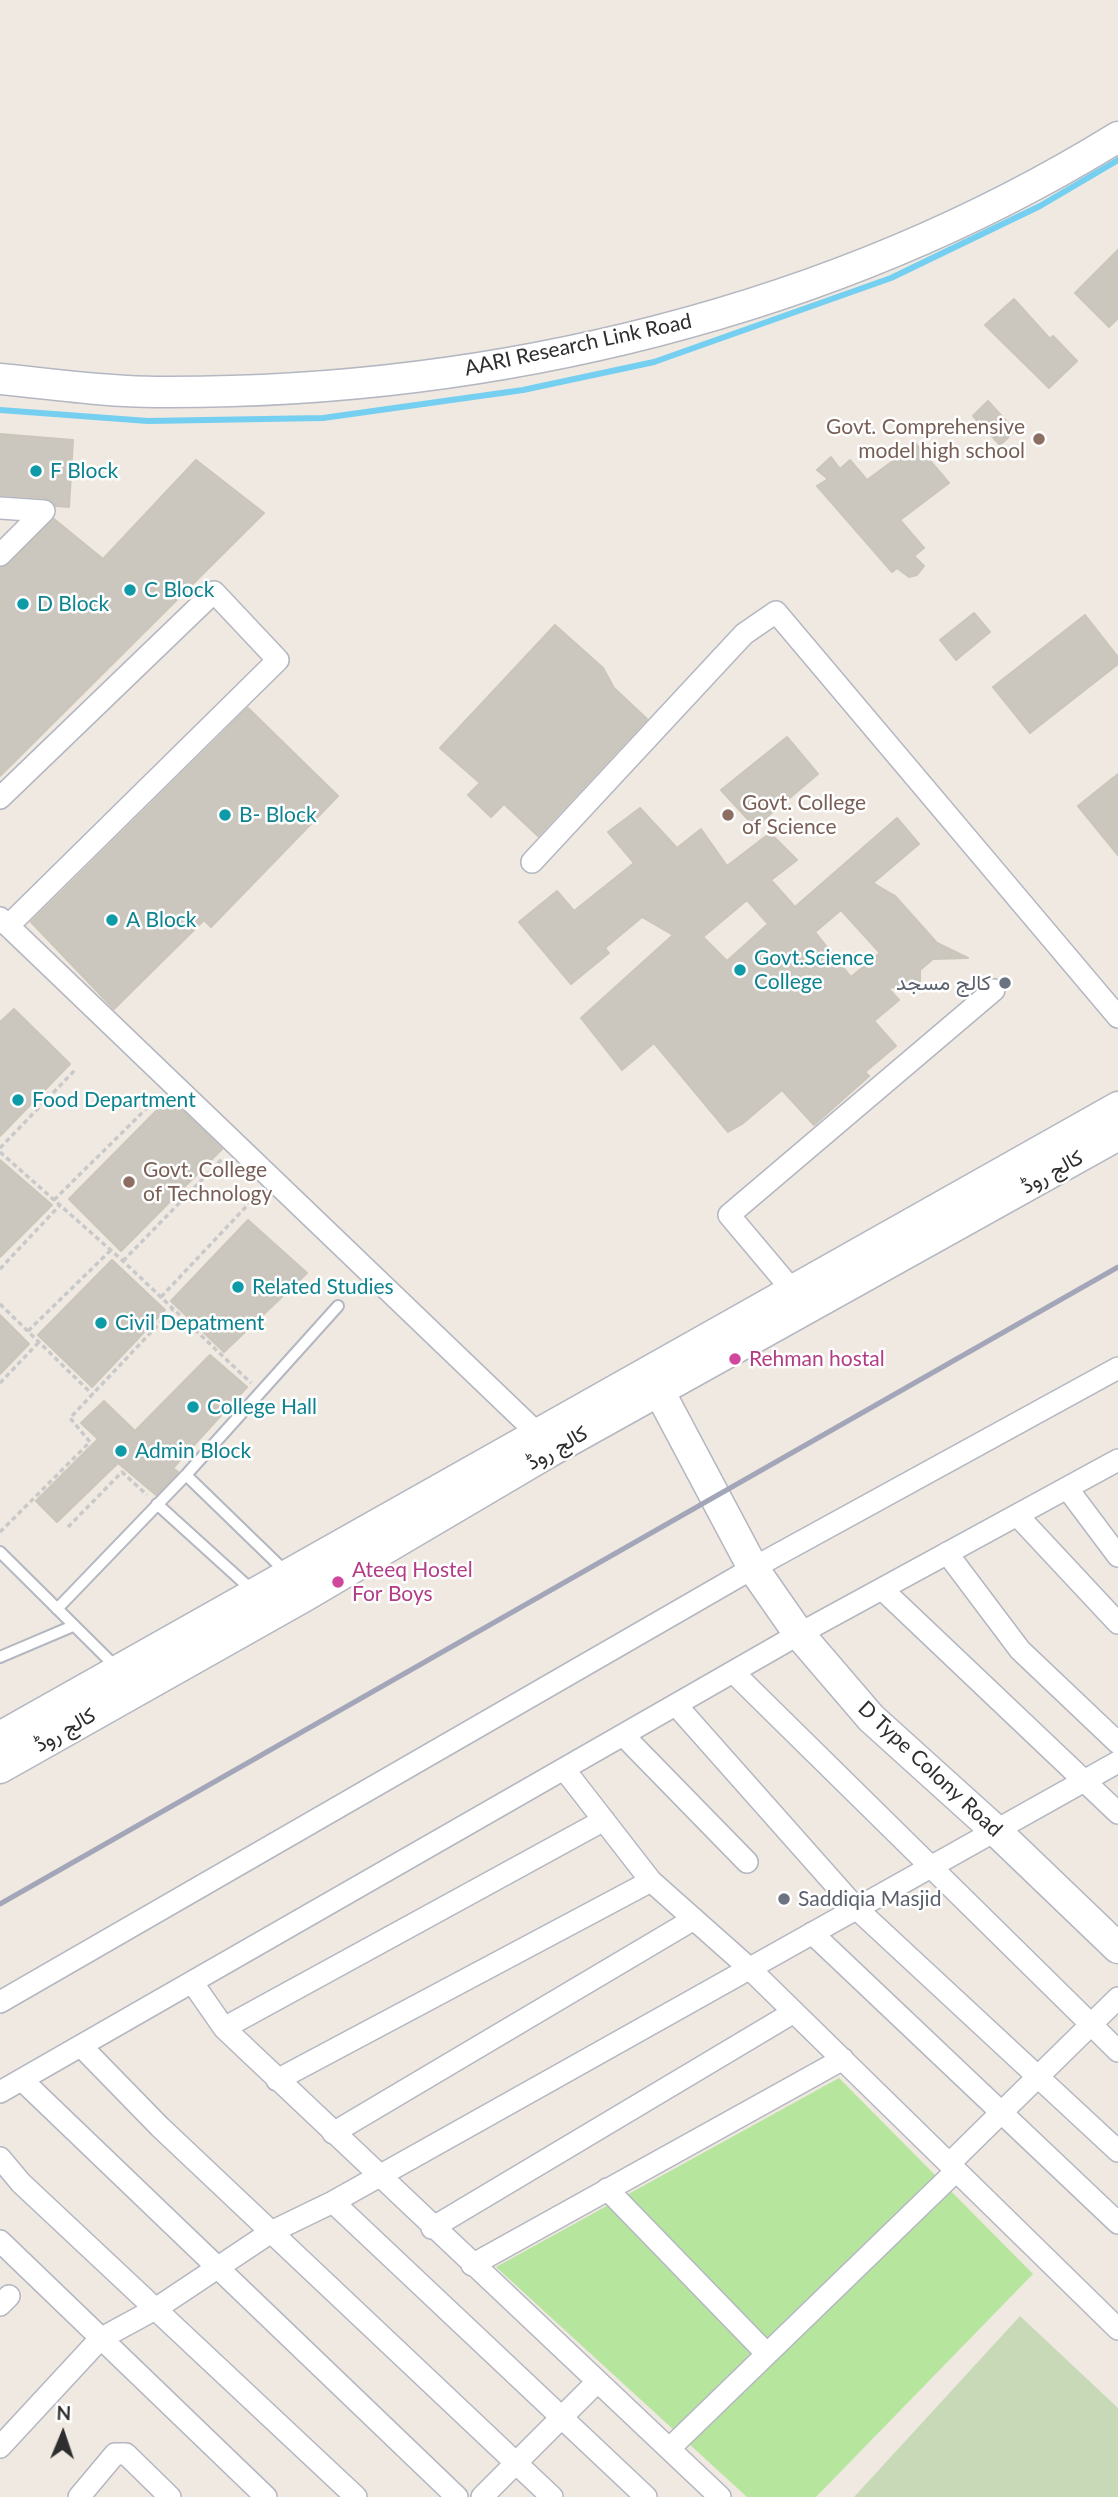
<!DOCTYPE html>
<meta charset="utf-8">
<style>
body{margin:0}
#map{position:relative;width:1118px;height:2497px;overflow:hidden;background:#efe9e1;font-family:Lato,sans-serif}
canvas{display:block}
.north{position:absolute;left:28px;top:2399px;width:70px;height:70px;-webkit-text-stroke:5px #fff;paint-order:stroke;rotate:2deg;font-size:19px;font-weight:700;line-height:28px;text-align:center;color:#2e2e2e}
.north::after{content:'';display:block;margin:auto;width:24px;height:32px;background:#2e2e2e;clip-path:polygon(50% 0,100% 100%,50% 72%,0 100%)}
</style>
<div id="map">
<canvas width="1118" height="2497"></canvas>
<div class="north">N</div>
</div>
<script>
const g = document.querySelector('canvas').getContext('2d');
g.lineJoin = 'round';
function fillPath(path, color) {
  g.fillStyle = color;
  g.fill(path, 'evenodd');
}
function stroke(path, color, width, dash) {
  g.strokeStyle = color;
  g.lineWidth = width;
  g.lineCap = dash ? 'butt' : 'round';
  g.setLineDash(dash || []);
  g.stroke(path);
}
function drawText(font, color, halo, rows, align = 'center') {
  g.font = font + ' Lato,Vazirmatn,sans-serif';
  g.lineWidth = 5;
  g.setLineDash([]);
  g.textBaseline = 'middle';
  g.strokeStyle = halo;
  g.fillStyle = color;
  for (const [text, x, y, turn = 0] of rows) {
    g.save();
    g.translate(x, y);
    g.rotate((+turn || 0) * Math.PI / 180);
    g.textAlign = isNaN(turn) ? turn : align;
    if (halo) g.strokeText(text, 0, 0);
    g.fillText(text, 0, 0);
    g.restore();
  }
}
const green = new Path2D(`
 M839,2078l194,196 -217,223h-69l-251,-230z`);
const cemetery = new Path2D(`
 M1020,2316l98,92v89h-264z`);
const stream = new Path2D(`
 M0,410l148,11 175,-3 200,-28 131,-28 237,-84 149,-72 78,-46`);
const building = new Path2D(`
 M1118,250v68l-9,9 -34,-34z
 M1014,299l36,40 3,-3 24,25 -28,27 -64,-63z
 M988,401l27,30 -15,14 -27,-29z
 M0,434l73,6 -4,67 -13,-1 -11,-8 -45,-3z
 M916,444l33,39 -49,37 24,28 -10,8 10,10 -7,9 -8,2 -12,-9 -5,4 -75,-86 11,-7 -11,-9 14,-13 9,12 10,-9 17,20z
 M196,460l68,53 -264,263v-208l9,-4 45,-45 49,40z
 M974,613l16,19 -34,28 -16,-20z
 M1085,615l33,42v7l-88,69 -37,-46z
 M555,625l48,43 11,20 33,31 -109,117 -34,-32 -13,13 -23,-22 12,-12 -40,-35z
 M248,708l90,88 -127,131 -7,-7 -90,89 -83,-87z
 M787,737l31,37 -63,53 -34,-37z
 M1118,774v81l-40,-49z
 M640,808l37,40 24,-19 26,37 43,-33 27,27 -26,20 24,27 102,-89 22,26 -46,39 22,13 42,47 31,15 -35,1 -13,11v14l-32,4 11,12 -25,21 22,25 -31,26 4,4 -55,49 -32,-35 -40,34 -14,8 -74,-89 -32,27 -41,-52 92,-83 -31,-18 -37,31 4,5 -38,31 -52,-62 38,-31 17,20 60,-48 -26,-31zM747,900l21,24 -41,37 -24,-24zM841,910l39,43 -29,24 -36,-45z
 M14,1009l56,55 -70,72v-114z
 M169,1098l53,51 -101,102 -52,-52z
 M0,1160l52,45 -52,52z
 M248,1220l59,53 -83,79 -53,-51z
 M112,1260l53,50 -73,77 -54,-52z
 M0,1315l29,29 -29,30z
 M210,1355l37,32 -74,81 5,4 -22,23 -38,-32 -61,59 -21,-21 62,-62 -17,-16 23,-22 31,30z`);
const path = new Path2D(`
 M0,1148l76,-79
 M0,1152l123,109 128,122
 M54,1200l100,-99
 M123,1261l100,-103
 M0,1269l60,-64
 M161,1297l96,-102
 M0,1304l93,91
 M28,1331l83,-81
 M0,1383l39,-41
 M68,1527l54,-55 25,23
 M0,1532l90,-90 -20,-24 103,-109`);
const lane = new Path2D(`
 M186,1475l101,98
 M157,1504l96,87
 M0,1552l117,116
 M57,1609l129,-134 152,-169
 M0,1657l73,-31`);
const street = new Path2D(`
 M0,508l44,3 -44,44
 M0,798l214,-206 64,68 -270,266
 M532,862l212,-228 32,-22 342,405
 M0,918l536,514
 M793,1291l-64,-76 265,-225
 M1067,1488l51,68
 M1017,1515l101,108
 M947,1553l73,97 98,93
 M766,1561l352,-193
 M882,1589l236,224
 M733,1672l385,379
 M676,1705l180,203 262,243
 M623,1735l124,127
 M564,1769l87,112 98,87 369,361
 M812,1933l306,290
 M192,1982l32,46 496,469
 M0,2002l753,-434
 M224,2028l380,-208
 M81,2046l79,81 392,370
 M22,2080l435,417
 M277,2080l374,-199
 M0,2092l799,-458 319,-174
 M333,2133l361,-214
 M0,2158l21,25 335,314
 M949,2164l169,-166
 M607,2189l160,165
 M333,2202l313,295
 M432,2228l362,-216
 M0,2241l266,256
 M472,2265l371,-206
 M0,2305l9,-9
 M0,2447l100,-108 57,-31 114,-76 62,-30 785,-440
 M669,2449l287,-278
 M79,2497l36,-43h11l44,43
 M482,2497l115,-115`);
const secondary = new Path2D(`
 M0,379c52,5 105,13 157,13 334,2 676,-79 961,-255
 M659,1391l94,177 46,66 72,84 124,112 123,118
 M0,1737l1118,-630
 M0,1768l305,-172 244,-144 569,-317`);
const rail = new Path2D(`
 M0,1904l1118,-637`);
const markers = [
 [1039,439,7,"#8d6e63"],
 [36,471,7,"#0f9aa8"],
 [130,590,7,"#0f9aa8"],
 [23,604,7,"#0f9aa8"],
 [225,815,7,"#0f9aa8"],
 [728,815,7,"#8d6e63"],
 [112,920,7,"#0f9aa8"],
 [740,970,7,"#0f9aa8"],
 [1005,983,7,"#6b7280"],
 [18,1100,7,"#0f9aa8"],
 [129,1182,7,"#8d6e63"],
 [238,1287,7,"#0f9aa8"],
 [101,1323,7,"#0f9aa8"],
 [735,1359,7,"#d1479c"],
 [193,1407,7,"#0f9aa8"],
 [121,1451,7,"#0f9aa8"],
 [338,1582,7,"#d1479c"],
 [784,1899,7,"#6b7280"]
];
const streetNames = [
 ["AARI Research Link Road",578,345,-12],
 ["کالج روڈ",1052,1172,-29],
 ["کالج روڈ",557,1448,-30],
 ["کالج روڈ",65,1730,-30],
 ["D Type Colony Road",930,1769,43]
];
const educationNames = [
 ["Govt. Comprehensive",1025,427,"right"],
 ["model high school",1025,451,"right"],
 ["Govt. College",742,803],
 ["of Science",742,827],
 ["Govt. College",143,1170],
 ["of Technology",143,1194]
];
const cultureNames = [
 ["F Block",50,471],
 ["C Block",144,590],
 ["D Block",37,604],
 ["B- Block",239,815],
 ["A Block",126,920],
 ["Govt.Science",754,958],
 ["College",754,982],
 ["Food Department",32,1100],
 ["Related Studies",252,1287],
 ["Civil Depatment",115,1323],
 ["College Hall",207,1407],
 ["Admin Block",135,1451]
];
const worshipNames = [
 ["کالج مسجد",991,983],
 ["Saddiqia Masjid",798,1899,"left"]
];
const hotelNames = [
 ["Rehman hostal",749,1359],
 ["Ateeq Hostel",352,1570],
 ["For Boys",352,1594]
];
fillPath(green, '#b6e59e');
fillPath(cemetery, '#c8d9b8');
stroke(stream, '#75cff0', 6);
fillPath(building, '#cbc7bf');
stroke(building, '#cbc5ba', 2);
stroke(lane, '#b4b7c1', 14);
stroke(street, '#b4b7c1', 24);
stroke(secondary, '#b4b7c1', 33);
stroke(path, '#c9c9c9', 3.5, [5, 3.5]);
stroke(lane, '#fff', 10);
stroke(street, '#fff', 21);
stroke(secondary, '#fff', 30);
stroke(rail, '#a3a6b8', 5);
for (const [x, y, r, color] of markers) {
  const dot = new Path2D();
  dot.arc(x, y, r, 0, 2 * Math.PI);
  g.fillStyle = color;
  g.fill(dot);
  stroke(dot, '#fff', 2.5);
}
drawText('21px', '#2e2e2e', '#fff', streetNames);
drawText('21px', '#785e54', '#fff', educationNames, 'left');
drawText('21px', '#0d838f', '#fff', cultureNames, 'left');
drawText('21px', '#5b616d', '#fff', worshipNames, 'right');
drawText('21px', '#b23c85', '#fff', hotelNames, 'left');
</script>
